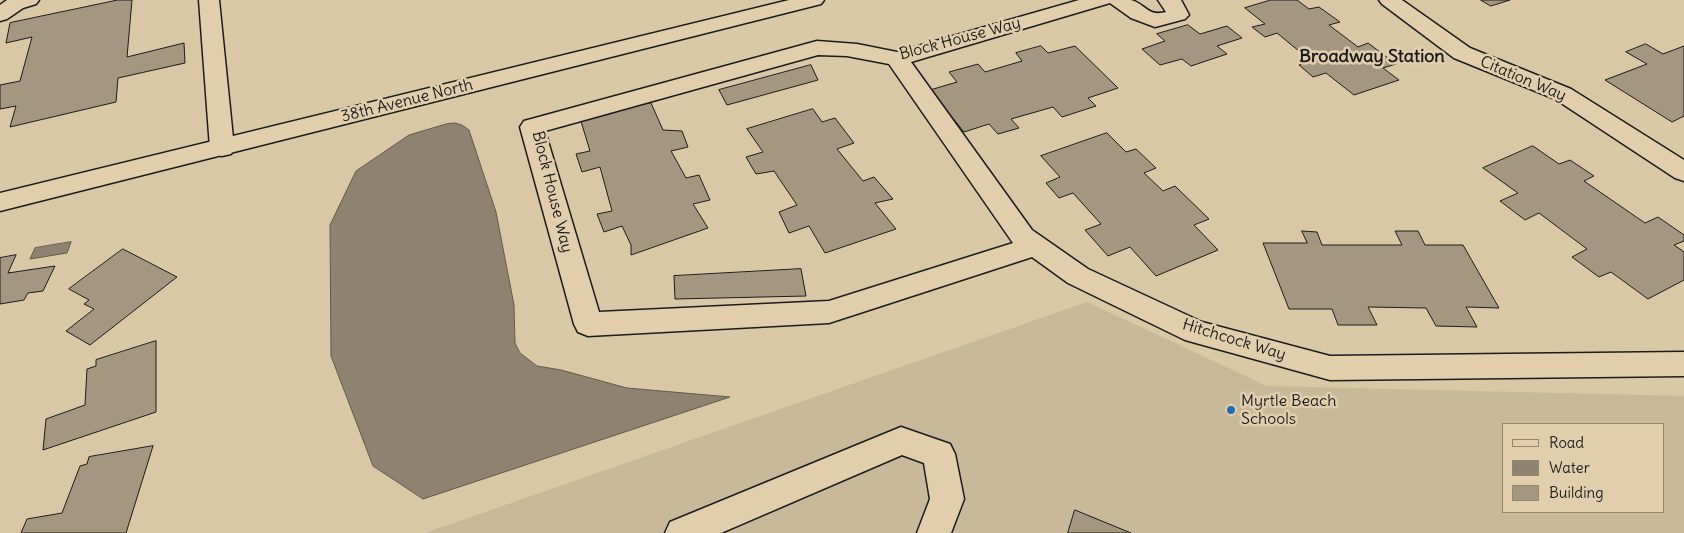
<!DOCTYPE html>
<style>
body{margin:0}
#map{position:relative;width:1684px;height:533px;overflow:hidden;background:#dac7a6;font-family:Delius,sans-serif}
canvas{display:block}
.legend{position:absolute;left:1502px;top:423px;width:162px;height:90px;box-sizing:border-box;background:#e2ceac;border:1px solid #938772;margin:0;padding:6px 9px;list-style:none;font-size:15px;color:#1c1c1c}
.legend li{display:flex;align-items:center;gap:10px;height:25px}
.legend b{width:25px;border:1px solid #938772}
</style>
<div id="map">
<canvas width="1684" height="533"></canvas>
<ul class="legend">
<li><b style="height:6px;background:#e2ceac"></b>Road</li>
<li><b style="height:14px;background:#8f8370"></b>Water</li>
<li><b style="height:14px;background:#a5967f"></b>Building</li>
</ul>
</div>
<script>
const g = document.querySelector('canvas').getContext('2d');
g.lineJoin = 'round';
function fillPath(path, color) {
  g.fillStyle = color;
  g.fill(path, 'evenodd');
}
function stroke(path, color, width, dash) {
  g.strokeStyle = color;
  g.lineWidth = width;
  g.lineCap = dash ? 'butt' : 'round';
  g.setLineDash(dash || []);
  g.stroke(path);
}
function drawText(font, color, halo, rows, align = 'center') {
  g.font = font + ' Delius,sans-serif';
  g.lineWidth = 5;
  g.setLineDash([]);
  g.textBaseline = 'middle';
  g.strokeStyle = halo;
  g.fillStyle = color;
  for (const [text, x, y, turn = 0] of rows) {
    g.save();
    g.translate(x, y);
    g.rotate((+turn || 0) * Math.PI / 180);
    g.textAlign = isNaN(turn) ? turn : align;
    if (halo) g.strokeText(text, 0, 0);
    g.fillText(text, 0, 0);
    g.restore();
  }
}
const built = new Path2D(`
 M1087,302l180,84 417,10v137h-1259zM1503,424h160v88h-160z`);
const water = new Path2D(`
 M455,123l7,2 7,5 27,82 18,93 1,38 5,10 17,13 24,4 66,18 103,9 -307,102 -50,-33 -42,-110 -1,-131 26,-54 53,-36 37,-11z
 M71,242l-4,11 -37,6 5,-11z`);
const building = new Path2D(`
 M118,0h14l-5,57 57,-14 1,20 -67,15 -2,24 -106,25 6,-21 -16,3v-24l20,-4 12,-44 -26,6 4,-20z
 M1271,0h26l12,9 10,-2 21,15 -11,3 29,22 10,-4 28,21 -13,4 16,12 -45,15 -28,-22 -13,4 -14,-12 12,-4 -34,-28 -12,4 -13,-10 13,-3 -20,-16z
 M1481,0h29l-19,6z
 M1188,25l12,9 27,-8 15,12 -25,8 10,8 -36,12 -9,-7 -22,6 -18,-16 23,-8 -8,-7z
 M1646,44l17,10 21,-8v70l-12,6 -67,-42 42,-16 -21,-12z
 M1041,46l7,7 27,-7 43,42 -30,10 8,8 -34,11 -9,-10 -42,12 8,9 -21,6 -9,-10 -25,8 -34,-42 27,-8 -8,-10 29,-8 7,8 37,-11 -6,-8z
 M811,65l7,15 -91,25 -8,-15z
 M651,103l12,27 19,1 6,16 -17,4 15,27 13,-3 11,25 -17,4 15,24 -77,27v-10l-9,-19 -18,6 -7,-18 15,-3 -12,-44 -18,5 -6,-18 14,-3 -10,-33z
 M813,109l9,13 13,-4 19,25 -17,6 26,32 11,-4 19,22 -18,4 21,26 -71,24 -16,-27 -20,7 -10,-21 18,-7 -23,-34 -18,3 -10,-17 17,-5 -16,-23z
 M1107,133l19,19 10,-3 20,19 -12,5 19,18 12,-5 34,33 -15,6 24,25 -62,26 -26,-29 -22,9 -23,-26 16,-6 -28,-31 -14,5 -13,-15 14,-6 -19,-21z
 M1533,146l26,18 11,-4 24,16 -10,5 61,42 13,-6 26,18v6l-10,4 10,7v28l-36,19 -37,-27 -12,5 -27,-20 15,-8 -48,-36 -14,7 -25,-19 18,-8 -35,-25z
 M1302,231l15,1 5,13h80l-7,-14h23l7,14h38l36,63 -33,-1 11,20 -41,-1 -10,-18 -58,-1 9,18h-39l-6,-16h-43l-26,-66h44z
 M123,249l54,28 -87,68 -24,-14 28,-22 -10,-5 5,-4 -20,-11z
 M16,255l-8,18 47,-7 -12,25 -15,2 -4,7 -24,4v-46z
 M801,269l5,27 -131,3 -1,-23z
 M156,341v71l-113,38 3,-31 39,-14 2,-36 9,-3v-6z
 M153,446l-27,87h-105l6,-14 35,-6 18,-47 7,-2 2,-7z
 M1075,510l56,23h-63z`);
const minor = new Path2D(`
 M7,0h32l-3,4 -13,4 -16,11 -7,2v-16z
 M199,0h20l15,148 -3,6 -9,2 -9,-2 -3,-6z
 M1079,0c14,0 40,0 52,0 15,4 16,17 35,12l-8,-12h23l8,15 -4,4 -30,8 -24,-9 -21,-15 -199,59 121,168 56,39 114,53 128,34 354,-4v24l-354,4 -145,-40 -117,-57 -36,-26 -203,66 -241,13 -10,-4 -4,-8 -54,-197 4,-6 293,-80 40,3 40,8zM818,55l29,1 42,8 124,179 -184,58 -230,11 -54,-181z
 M1379,0h23l68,48 101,41 113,71v21l-9,-3 -120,-79 -101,-41 -72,-54z
 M901,427l49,17 5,10 9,45 -13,34h-34l13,-34 -6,-36 -22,-8 -181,78h-56l5,-11z`);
const major = new Path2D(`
 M789,0h35l-3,4 -821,207v-18z`);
const markers = [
 [1231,410,5,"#1f6fb2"]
];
const streetNames = [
 ["Block House Way",960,39,-15],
 ["Citation Way",1523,79,23],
 ["38th Avenue North",407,101,-14],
 ["Block House Way",552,192,76],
 ["Hitchcock Way",1234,340,17]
];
const poiNames = [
 ["Myrtle Beach",1241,401],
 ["Schools",1241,419]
];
const neighbourhoodNames = [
 ["Broadway Station",1372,57]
];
fillPath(built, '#cab89a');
fillPath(water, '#8f8370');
stroke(water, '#615a4e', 1);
fillPath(building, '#a5967f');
stroke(building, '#1c1c1c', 1);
stroke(minor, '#1c1c1c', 3);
stroke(major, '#1c1c1c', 3);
fillPath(minor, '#e2ceac');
fillPath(major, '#e2ceac');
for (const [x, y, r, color] of markers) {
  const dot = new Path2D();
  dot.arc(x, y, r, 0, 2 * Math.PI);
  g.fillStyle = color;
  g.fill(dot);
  stroke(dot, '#e2ceac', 2);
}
drawText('16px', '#1c1c1c', '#e2ceac', streetNames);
drawText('16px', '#1c1c1c', '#e2ceac', poiNames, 'left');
drawText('bold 18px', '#1c1c1c', '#e2ceac', neighbourhoodNames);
</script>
